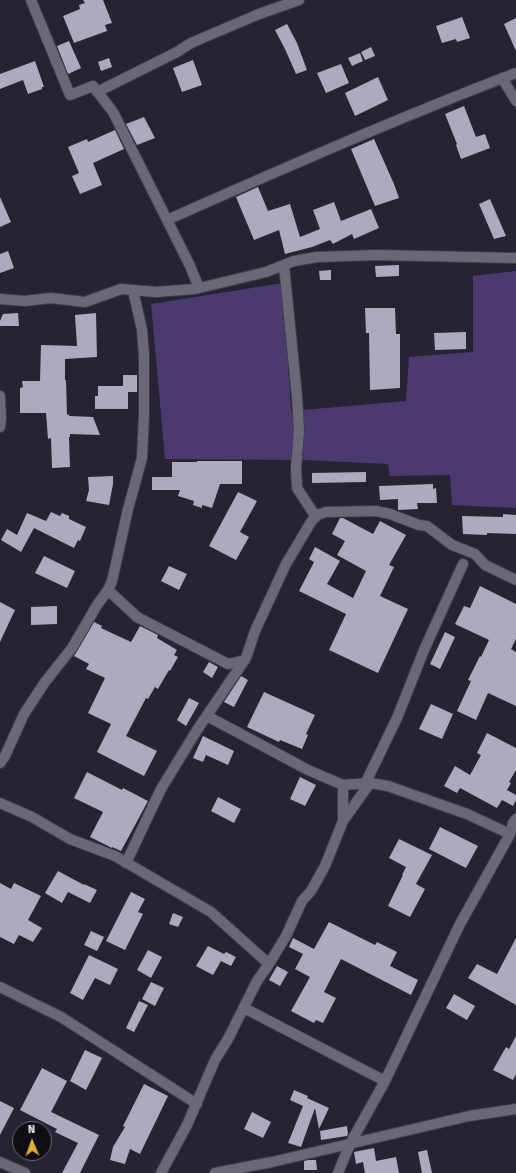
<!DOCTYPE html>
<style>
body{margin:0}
#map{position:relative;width:516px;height:1173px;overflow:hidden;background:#272332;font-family:"Fira Sans",sans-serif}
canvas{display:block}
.north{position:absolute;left:12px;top:1121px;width:40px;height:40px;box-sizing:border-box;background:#0f0e14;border:1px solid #69676f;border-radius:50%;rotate:358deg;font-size:11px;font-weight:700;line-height:16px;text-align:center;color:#efedf8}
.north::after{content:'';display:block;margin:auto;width:14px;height:18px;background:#dfb034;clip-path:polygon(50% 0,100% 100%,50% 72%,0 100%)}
</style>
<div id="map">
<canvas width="516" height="1173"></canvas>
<div class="north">N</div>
</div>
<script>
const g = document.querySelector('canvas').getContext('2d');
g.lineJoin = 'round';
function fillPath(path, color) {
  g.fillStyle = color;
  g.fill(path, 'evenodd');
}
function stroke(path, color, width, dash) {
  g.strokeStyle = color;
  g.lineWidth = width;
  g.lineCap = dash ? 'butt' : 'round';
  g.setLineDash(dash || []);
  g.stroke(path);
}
const green = new Path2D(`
 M516,271v237l-64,-3 -2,-30 -60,1 -2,-12 -85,-4 -138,-1 -14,-155 132,-21 8,128 115,-10 3,-44 64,-5v-76z`);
const building = new Path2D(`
 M83,0h20l9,23 -7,2 2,6 -33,12 -11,-27 17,-7 -1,-4 6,-2z
 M462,17l8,21 -13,4 -1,-3 -14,4 -6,-17z
 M516,18v33l-12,-27z
 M287,24l10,19 10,27 -11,4 -11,-25 -10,-19z
 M69,41l12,27 -13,6 -11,-28z
 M371,47l4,9 -10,4 -4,-8z
 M360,53l3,8 -11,5 -4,-8z
 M109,58l3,9 -11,4 -3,-9z
 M193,60l9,25 -20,7 -9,-24z
 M35,61l9,26h-2v2l-14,5 -5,-14 -23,9v-15z
 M341,64l8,19 -23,10 -9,-20z
 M378,77l10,23 -33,16 -10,-23z
 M464,106l12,31 9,-3 5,14 -29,11 -5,-14 1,-1 -12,-30z
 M144,117l11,21 -18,7 -11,-21z
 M115,130l9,19 -31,14 9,22 -22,9 -8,-18 7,-3 -11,-26 19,-8 1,3z
 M374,139l20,45 5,14 -24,8 -24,-57z
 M258,187l10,24 22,-7 10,33 20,-8 -7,-19 21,-8 7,19 30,-12 8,19 -25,11 -2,-5 -19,10 -3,-4 -18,7 -27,7 -6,-24 -25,10 -18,-43z
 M0,197l11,25 -11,5z
 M490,199l16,37 -12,3 -15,-35z
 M8,251l6,17 -14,5v-19z
 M399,265v11l-23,1 -1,-11z
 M331,270v10h-11l-1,-9z
 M365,308h30l1,26h4v54l-30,2 -1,-57h-3z
 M18,313l1,13h-19v-5l3,-7z
 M96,313l1,44 -32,2v21h1l1,35 2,-1v2l24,1 7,18 -30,-1v3h-1l1,30 -18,1 -1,-30 -3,1 -2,-26h-26v-25l3,-1 -1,-6h18l1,-36 36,1 -2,-31z
 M466,332v17l-31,1 -1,-17z
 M123,375h14v17h-9v17h-33v-13h3v-10h25z
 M197,461h45v23h-22l-8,24 -10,-3v3l-9,-3 1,-4 -16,-5 2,-6h-28v-13h20v-15h25z
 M366,472v10l-54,1v-10z
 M113,476v8l-4,21 -23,-4 3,-11 -1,-13z
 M433,484v5l3,-1 1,15h-20l1,6 -20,1v-11l-18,1 -1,-14z
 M238,492l19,9 -17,31 9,5 -13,23 -27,-14z
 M51,512l9,4 2,-3 7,3v3l17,8 -6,14 -2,-1 -4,8 -40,-20 -13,24 -20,-12 6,-11 10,6 10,-22 19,8z
 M503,514l13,1v19l-29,-1v2l-24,-1 -1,-18 41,1z
 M340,518h3l30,16 7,-13 26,14 -17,30 5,2 -14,29 28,13 -30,64 -49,-23 17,-36 -47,-23 15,-29 -5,-3 6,-12 25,14 -13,23 26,14 13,-27 -29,-16 8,-14 -13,-7z
 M44,556l31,15 -8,17 -32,-15z
 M169,566l18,8 -8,16 -18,-9z
 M480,586l36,18v35l-5,10 5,3v54l-28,-13 -12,27 -19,-9 14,-30 -3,-1 12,-24 1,1 8,-17 -34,-16 9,-18 6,2z
 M0,602l15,8 -15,32z
 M57,606v18l-26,1v-18z
 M94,622l8,4 -1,2 30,14 9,-16 18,9 -1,3 20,12 -3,5 4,2 -8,14 -1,-1 -11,19 -3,-2 -7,12 -2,-1 -20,38 31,15 -13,25 -47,-24 14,-28 -23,-11 17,-35 -19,-9 3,-5 -15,-8z
 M445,632l10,5 -15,32 -10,-5z
 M209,662l9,5 -6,11 -9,-6z
 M241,676l7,4 -14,27 -10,-5z
 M264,692l51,23 -9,19 2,1 -6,14 -22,-9 -1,2 -32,-15z
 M189,698l10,5 -13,23 -9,-6z
 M431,704l22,10 -11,25 -23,-10z
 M487,733l29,15v22l-7,12 2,1 -4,7 9,5v5l-3,6 -11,-6 -5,8 -37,-20 -3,5 -13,-7 11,-20 15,9 11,-20 -4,-2z
 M203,736l31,15 -6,14 -22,-10 -3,7 -10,-4z
 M87,772l35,18 1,-2 25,13 -27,50 -9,-4v1l-22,-11 13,-25 -29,-14z
 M300,777l16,8 -11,21 -15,-7z
 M218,797l23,12 -7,14 -23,-12z
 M440,827l38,19 -12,22 -37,-19z
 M399,839l33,16 -16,29 9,5 -15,28 -22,-11 15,-31h-1l4,-8 -17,-9z
 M58,871l26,14v-1l13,6 -7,13 -22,-11 -6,11 -17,-10z
 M0,883l11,6 3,-6 27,13 -13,24 14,8 -9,14 -14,-7 -5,9 -14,-7z
 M131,892l14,7 -7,13 5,2 -18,36 -19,-9z
 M173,913l10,4 -5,10 -9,-3z
 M329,922l46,23 2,-3 20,10 -7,14 28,14 -7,15 -70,-36 -17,33 12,6 -13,25 -7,-3 -2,3 -23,-12 19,-34 -15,-8 8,-15 -14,-7 4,-9 21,11z
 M91,931l13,6 -7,14 -13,-6z
 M516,938v67l-48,-27 9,-14 20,10z
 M208,946l16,8 2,-2 10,5 -5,9 -10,-5 -8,14 -17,-9z
 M148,950l14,7 -11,21 -14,-8z
 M89,955l29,14 -8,16 -15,-7 -12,22 -13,-7z
 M277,966l11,6 -8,14 -11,-6z
 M151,982l13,6 -9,18 -13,-7z
 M454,994l21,12 -8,14 -21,-12z
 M139,1001l9,4 -14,27 -8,-4z
 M516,1036v38l-3,6 -20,-10 13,-23 3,2z
 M85,1050l17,8 -16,32 -16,-9z
 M42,1068l25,13 -16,31 48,23 -19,38h-18l16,-30 -23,-11 2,-3 -37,-19z
 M144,1084l24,12 -28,58 -10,-5 -5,15 -15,-4 3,-13 12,-20 -2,-1z
 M294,1090l14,6 -1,2 22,10 -10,21 -4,-21 -14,39 -13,-4 15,-37 -13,-6z
 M0,1101l14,7 -14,27z
 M252,1112l19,10 -8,16 -19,-9z
 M347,1126l1,8 -1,2 -26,4 -1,-9z
 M374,1148l2,13 20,-4 3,16h-34l-2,-11 -7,2 -2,-12z
 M427,1150l5,23h-10l-4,-21z
 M308,1160h8l1,10h-13v-9z`);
const street = new Path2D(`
 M31,0l39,95 23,-9 20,26 77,154 9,22
 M502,78l14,23
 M97,92l80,-40 14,-9 68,-29 40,-14
 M167,220c115,-51 231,-102 349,-147
 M284,265l13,132 2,33 -3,38 1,20 19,29
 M0,299l25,2 26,-3 34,4 36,-13 35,3 39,-3 71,-17 28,-11 23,-4 60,-2 139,3
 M0,396l1,23 -1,8
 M108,590l29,27 91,47 17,-4
 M207,716l101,54 35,15 27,-2 18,3 79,28 43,20
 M0,763l5,-7 19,-42 21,-32 27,-34 25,-43 11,-15 4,-9 16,-72 14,-51 2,-43v-59l-2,-26 -9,-40
 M365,784l32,-66 27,-68 39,-86
 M0,803l32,14 38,22 45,17 96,56 58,52
 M343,821v-36
 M126,863l35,-74 36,-59 49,-72 9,-27 31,-67 25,-42 6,-7 9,-3 50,-1 14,3 29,11 8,1 25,19 23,9 10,11 31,15
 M0,987l61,30 136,87
 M244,1008l141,73
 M0,1162l25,11
 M161,1173l26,-48 28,-65 13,-21 29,-58 12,-17 17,-28 16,-35 9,-10 14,-25 18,-45 27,-38
 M215,1173l57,-11 197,-46 47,-7
 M338,1173l12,-29 35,-63 75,-157 50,-90 3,-11 3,-4`);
fillPath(green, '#4b3a6f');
fillPath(building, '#aea9bd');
stroke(street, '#413e4b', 12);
stroke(street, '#6b6779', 10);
</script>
